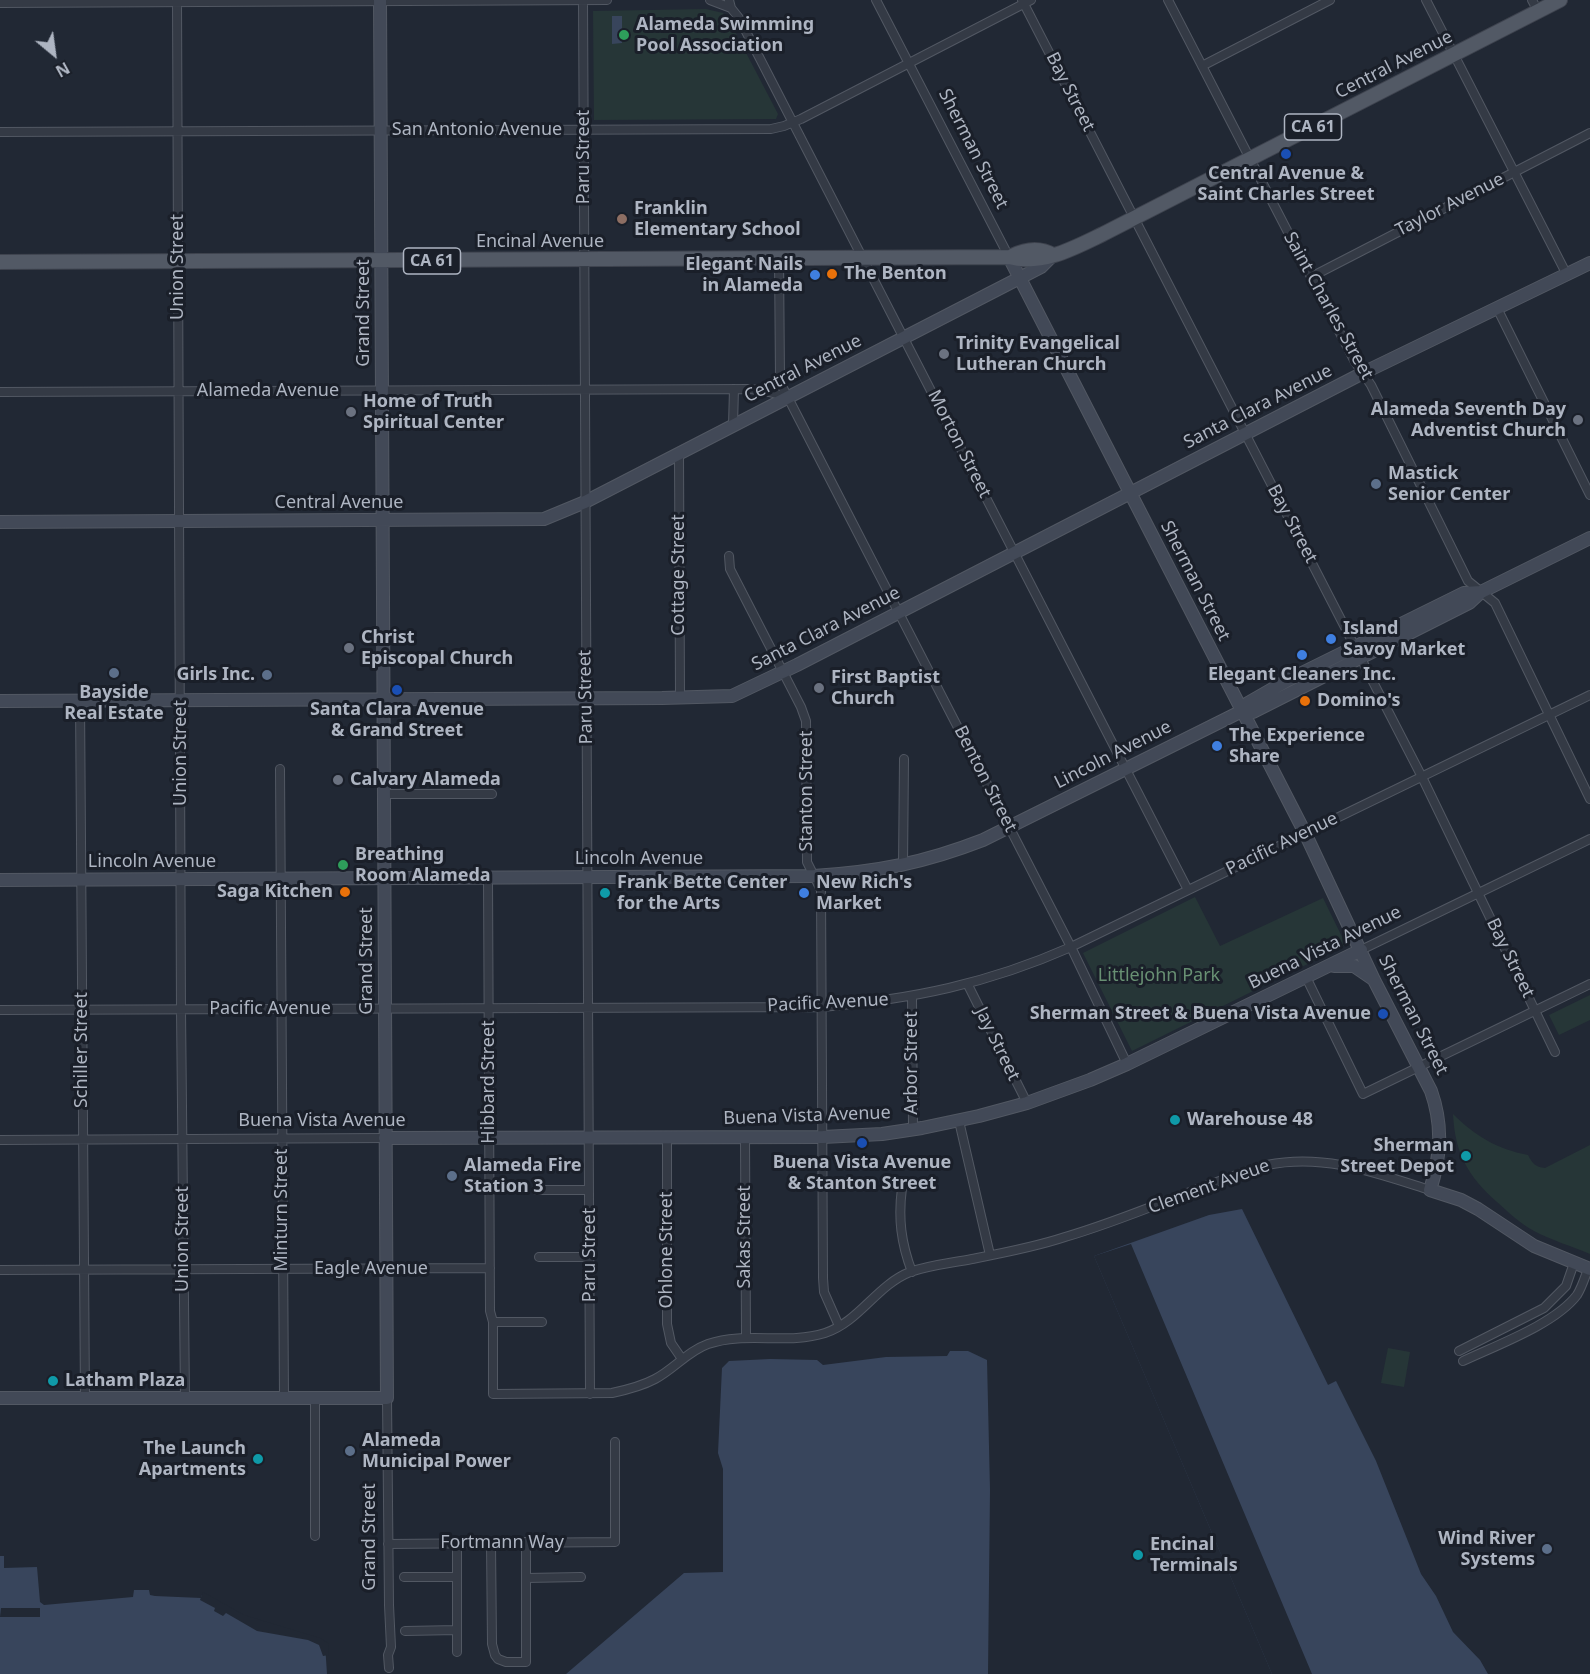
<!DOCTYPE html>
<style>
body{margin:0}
#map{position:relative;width:1590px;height:1674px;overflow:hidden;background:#212834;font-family:"Noto Sans",sans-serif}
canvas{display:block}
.north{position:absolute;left:24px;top:24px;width:60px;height:60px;-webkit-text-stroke:4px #1a1f29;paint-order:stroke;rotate:151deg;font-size:16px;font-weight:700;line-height:24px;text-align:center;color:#aeb5c2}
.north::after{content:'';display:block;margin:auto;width:21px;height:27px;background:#aeb5c2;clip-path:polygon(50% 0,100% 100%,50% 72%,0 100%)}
</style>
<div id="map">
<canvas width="1590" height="1674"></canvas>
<div class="north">N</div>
</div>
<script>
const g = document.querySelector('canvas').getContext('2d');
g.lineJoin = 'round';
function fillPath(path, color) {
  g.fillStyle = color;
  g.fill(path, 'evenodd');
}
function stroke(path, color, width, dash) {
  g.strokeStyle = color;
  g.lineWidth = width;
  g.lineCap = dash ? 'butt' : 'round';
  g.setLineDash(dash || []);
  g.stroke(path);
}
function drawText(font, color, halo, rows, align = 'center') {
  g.font = font + ' "Noto Sans",sans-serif';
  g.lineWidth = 6;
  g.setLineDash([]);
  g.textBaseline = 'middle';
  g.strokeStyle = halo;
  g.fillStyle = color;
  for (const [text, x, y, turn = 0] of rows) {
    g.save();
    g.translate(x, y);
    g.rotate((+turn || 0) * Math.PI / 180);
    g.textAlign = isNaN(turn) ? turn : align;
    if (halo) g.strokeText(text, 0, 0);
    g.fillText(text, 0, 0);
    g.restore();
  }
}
const green = new Path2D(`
 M706,9l17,4 7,9 48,92 -2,5 -182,1 -1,-109z
 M1195,897l25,49 103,-48 23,47 -214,106 -49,-98z
 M1590,995v25l-31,15 -10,-20z
 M1453,1114c22,22 44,35 75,41 4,8 7,12 17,13l45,-23v109c-19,-8 -39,-14 -56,-23 -14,-8 -25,-18 -37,-29 -29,-26 -42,-48 -44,-88z
 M1388,1348l22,4 -6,35 -23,-4z`);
const water = new Path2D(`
 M612,16h10v27l-10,1z
 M1242,1209l86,176 8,-4 40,80 45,113 15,22 17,36 27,28 8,14h-216l-178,-418 115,-41z
 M950,1351h18l19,9 3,130 -2,184h-422l118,-101 39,-1v-103l-5,-16 4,-85 7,-7 41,-2 47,1 6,5 63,-8 61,-1z
 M0,1556h4v12l33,-1 3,35 4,3 89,-8 1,-7h15l1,5 5,1 46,2 1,-3 41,23 82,26 2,30h-327z`);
const pier = new Path2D(`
 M1131,1244l181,430h-40l-178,-418z
 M203,1592l41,23 76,23 8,5 1,12 -6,1 -4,-11 -11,-5 -51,-9 -31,-18 -3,3 -9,-5 1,-3 -15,-8z
 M1,1608h39v9h-40z`);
const street = new Path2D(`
 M177,0l4,1010 4,388
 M583,0l7,1394
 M710,0l21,8
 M729,0l2,8 8,10 449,872
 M876,0l133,257
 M1022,0l400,777 133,275
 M1168,0l187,362 16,23 97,196 27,22 95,196
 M1426,0l141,275
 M1532,0l6,11
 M0,3l607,-3
 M1202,66l128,-66
 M0,132l771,-3 13,-3 17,-7 230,-119
 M779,259l1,119 2,8 289,561 56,117
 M1311,277l279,-144
 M1497,308l93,187
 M0,392l751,-3 18,3 19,5
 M733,425l1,-36
 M679,453l1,245
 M729,556l1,13 71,138 5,14 1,141 14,28 2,388 1,14 15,34
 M80,701l5,698
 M280,769l4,629
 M384,794h108
 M903,866l1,-107
 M488,878l2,433 3,11v72l119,-1c14,-3 30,-7 43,-14 19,-10 33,-28 53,-35 38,-13 79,1 117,-11 34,-11 52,-48 85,-61 20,-7 42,-9 62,-13 31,-6 63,-12 93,-22 69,-20 134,-52 202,-72 57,-12 109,8 163,25
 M1361,950l229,-111
 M1306,977l57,117 227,-110
 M968,985l59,118
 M912,997l1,132
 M0,1010l822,-3c91,-8 165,-23 249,-60l519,-252
 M959,1121l31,134
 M745,1137l1,200
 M667,1138v186l4,19 11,16
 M0,1140l385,-2
 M902,1188c-4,30 -1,55 10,84
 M536,1190h53
 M539,1257h51
 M0,1270l490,-2
 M493,1322h49
 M1459,1351l85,-43 22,-22 8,-23
 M1463,1361c34,-16 92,-37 114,-66 5,-8 8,-18 11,-26
 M387,1398l2,207 2,42 -3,8 1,13
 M315,1536v-138
 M491,1543l1,101 3,11 3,4 8,3h20v-120
 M388,1544l227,-2v-100
 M404,1577h53
 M526,1578l55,-1
 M405,1631l52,-1
 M457,1652v-109`);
const secondary = new Path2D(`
 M1009,257l296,576 69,147 57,111c12,34 10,65 -1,99l31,10 17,9 56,37 56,23
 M0,522l544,-3 41,-17 456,-235 12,-12
 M0,701l662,-3 70,-2 65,-31 566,-292 227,-110
 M1242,711l11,1 216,-109 12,-11 109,-54
 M0,880l814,-4c63,-4 110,-13 169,-36l259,-129 6,-8 40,-23 176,-87 17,-1
 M1334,966h20l19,13
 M385,1138l438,-1 59,-3 40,-6 57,-12 48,-13 63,-23 37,-16 234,-114
 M0,1398h387l-7,-1398`);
const primary = new Path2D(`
 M1012,256c14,-7 27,-9 41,-1
 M0,262l1009,-5c33,9 65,-9 94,-23l457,-234`);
const markers = [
 [624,35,6,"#2e9e5b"],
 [1286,154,6,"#1a4fb4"],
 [622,219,6,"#8d6e63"],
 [832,274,6,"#e8710a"],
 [815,275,6,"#3f7fe0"],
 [944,354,6,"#6b7280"],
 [351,412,6,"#6b7280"],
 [1578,420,6,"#6b7280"],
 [1376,484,6,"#5c6f8a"],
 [1331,639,6,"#3f7fe0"],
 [349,648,6,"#6b7280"],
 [1302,655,6,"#3f7fe0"],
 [114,673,6,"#5c6f8a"],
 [267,675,6,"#5c6f8a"],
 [819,688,6,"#6b7280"],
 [397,690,6,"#1a4fb4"],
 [1305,701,6,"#e8710a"],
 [1217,746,6,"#3f7fe0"],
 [338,780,6,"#6b7280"],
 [343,865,6,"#2e9e5b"],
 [345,892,6,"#e8710a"],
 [605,893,6,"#0f9aa8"],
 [804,893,6,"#3f7fe0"],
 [1383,1014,6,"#1a4fb4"],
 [1175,1120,6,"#0f9aa8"],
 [862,1143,6,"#1a4fb4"],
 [1466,1156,6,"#0f9aa8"],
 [452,1176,6,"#5c6f8a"],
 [53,1381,6,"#0f9aa8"],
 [350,1451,6,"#5c6f8a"],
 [258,1459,6,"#0f9aa8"],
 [1547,1549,6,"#5c6f8a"],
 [1138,1555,6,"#0f9aa8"]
];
const shields = [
 [1313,127,57],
 [432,261,57]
];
const shieldNames = [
 ["CA 61",1313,127],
 ["CA 61",432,261]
];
const poiNames = [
 ["Alameda Swimming",636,25],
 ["Pool Association",636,46],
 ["Central Avenue &",1286,174,"center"],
 ["Saint Charles Street",1286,195,"center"],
 ["Franklin",634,209],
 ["Elementary School",634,230],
 ["Elegant Nails",803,265,"right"],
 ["in Alameda",803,286,"right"],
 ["The Benton",844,274],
 ["Trinity Evangelical",956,344],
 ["Lutheran Church",956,365],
 ["Home of Truth",363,402],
 ["Spiritual Center",363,423],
 ["Alameda Seventh Day",1566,410,"right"],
 ["Adventist Church",1566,431,"right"],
 ["Mastick",1388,474],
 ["Senior Center",1388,495],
 ["Island",1343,629],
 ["Savoy Market",1343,650],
 ["Christ",361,638],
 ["Episcopal Church",361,659],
 ["Girls Inc.",255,675,"right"],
 ["Elegant Cleaners Inc.",1302,675,"center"],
 ["First Baptist",831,678],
 ["Church",831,699],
 ["Bayside",114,693,"center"],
 ["Real Estate",114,714,"center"],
 ["Domino's",1317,701],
 ["Santa Clara Avenue",397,710,"center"],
 ["& Grand Street",397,731,"center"],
 ["The Experience",1229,736],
 ["Share",1229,757],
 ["Calvary Alameda",350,780],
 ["Breathing",355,855],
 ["Room Alameda",355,876],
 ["Frank Bette Center",617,883],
 ["for the Arts",617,904],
 ["New Rich's",816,883],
 ["Market",816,904],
 ["Saga Kitchen",333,892,"right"],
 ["Sherman Street & Buena Vista Avenue",1371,1014,"right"],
 ["Warehouse 48",1187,1120],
 ["Sherman",1454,1146,"right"],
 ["Street Depot",1454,1167,"right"],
 ["Buena Vista Avenue",862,1163,"center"],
 ["& Stanton Street",862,1184,"center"],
 ["Alameda Fire",464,1166],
 ["Station 3",464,1187],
 ["Latham Plaza",65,1381],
 ["Alameda",362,1441],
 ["Municipal Power",362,1462],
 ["The Launch",246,1449,"right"],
 ["Apartments",246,1470,"right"],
 ["Wind River",1535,1539,"right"],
 ["Systems",1535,1560,"right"],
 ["Encinal",1150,1545],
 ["Terminals",1150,1566]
];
const streetNames = [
 ["Central Avenue",1394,65,-27],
 ["Bay Street",1070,92,63],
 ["San Antonio Avenue",477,130],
 ["Sherman Street",973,149,63],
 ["Paru Street",584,157,-90],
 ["Taylor Avenue",1450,205,-27],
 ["Encinal Avenue",540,242],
 ["Union Street",178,267,-90],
 ["Saint Charles Street",1328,306,61],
 ["Grand Street",364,313,-90],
 ["Central Avenue",803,369,-27],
 ["Alameda Avenue",268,391],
 ["Santa Clara Avenue",1258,407,-27],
 ["Morton Street",959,444,63],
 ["Central Avenue",339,503],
 ["Bay Street",1292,524,62],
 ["Cottage Street",679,575,-90],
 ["Sherman Street",1195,581,63],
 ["Santa Clara Avenue",826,629,-27],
 ["Paru Street",586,697,-91],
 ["Union Street",181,753,-90],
 ["Lincoln Avenue",1113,755,-27],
 ["Benton Street",985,779,63],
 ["Stanton Street",807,791,-90],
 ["Pacific Avenue",1282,844,-26],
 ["Lincoln Avenue",639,859],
 ["Lincoln Avenue",152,862],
 ["Buena Vista Avenue",1325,948,-26],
 ["Bay Street",1510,958,64],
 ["Grand Street",367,961,-90],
 ["Pacific Avenue",828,1003,-3],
 ["Pacific Avenue",270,1009],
 ["Sherman Street",1413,1015,63],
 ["Jay Street",997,1044,64],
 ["Schiller Street",82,1050,-90],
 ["Arbor Street",912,1063,-90],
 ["Hibbard Street",489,1082,-90],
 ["Buena Vista Avenue",807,1116,-2],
 ["Buena Vista Avenue",322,1121],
 ["Clement Aveue",1209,1187,-20],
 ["Minturn Street",282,1210,-90],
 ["Sakas Street",745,1237,-90],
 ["Union Street",183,1239,-90],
 ["Ohlone Street",667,1250,-90],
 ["Paru Street",590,1255,-90],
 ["Eagle Avenue",371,1269],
 ["Grand Street",370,1537,-90],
 ["Fortmann Way",502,1543]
];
const parkNames = [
 ["Littlejohn Park",1159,976]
];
fillPath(green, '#263637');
fillPath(water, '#38455c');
fillPath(pier, '#212834');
stroke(street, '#525863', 10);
stroke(secondary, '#525863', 14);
stroke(primary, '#3e434e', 16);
stroke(street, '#343a45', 8);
stroke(secondary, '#424957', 12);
stroke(primary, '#525965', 14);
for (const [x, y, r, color] of markers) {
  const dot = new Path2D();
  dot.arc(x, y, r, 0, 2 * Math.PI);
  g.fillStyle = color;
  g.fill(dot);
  stroke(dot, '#1a1f29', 2);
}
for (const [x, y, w] of shields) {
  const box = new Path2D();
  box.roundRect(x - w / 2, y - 13, w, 26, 4.5);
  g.fillStyle = '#1a1f29';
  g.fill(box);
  stroke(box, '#aeb5c2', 1.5);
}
drawText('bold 16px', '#aeb5c2', null, shieldNames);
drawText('bold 18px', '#aeb5c2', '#1a1f29', poiNames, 'left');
drawText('18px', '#aeb5c2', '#1a1f29', streetNames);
drawText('18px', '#689073', '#1a1f29', parkNames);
</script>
